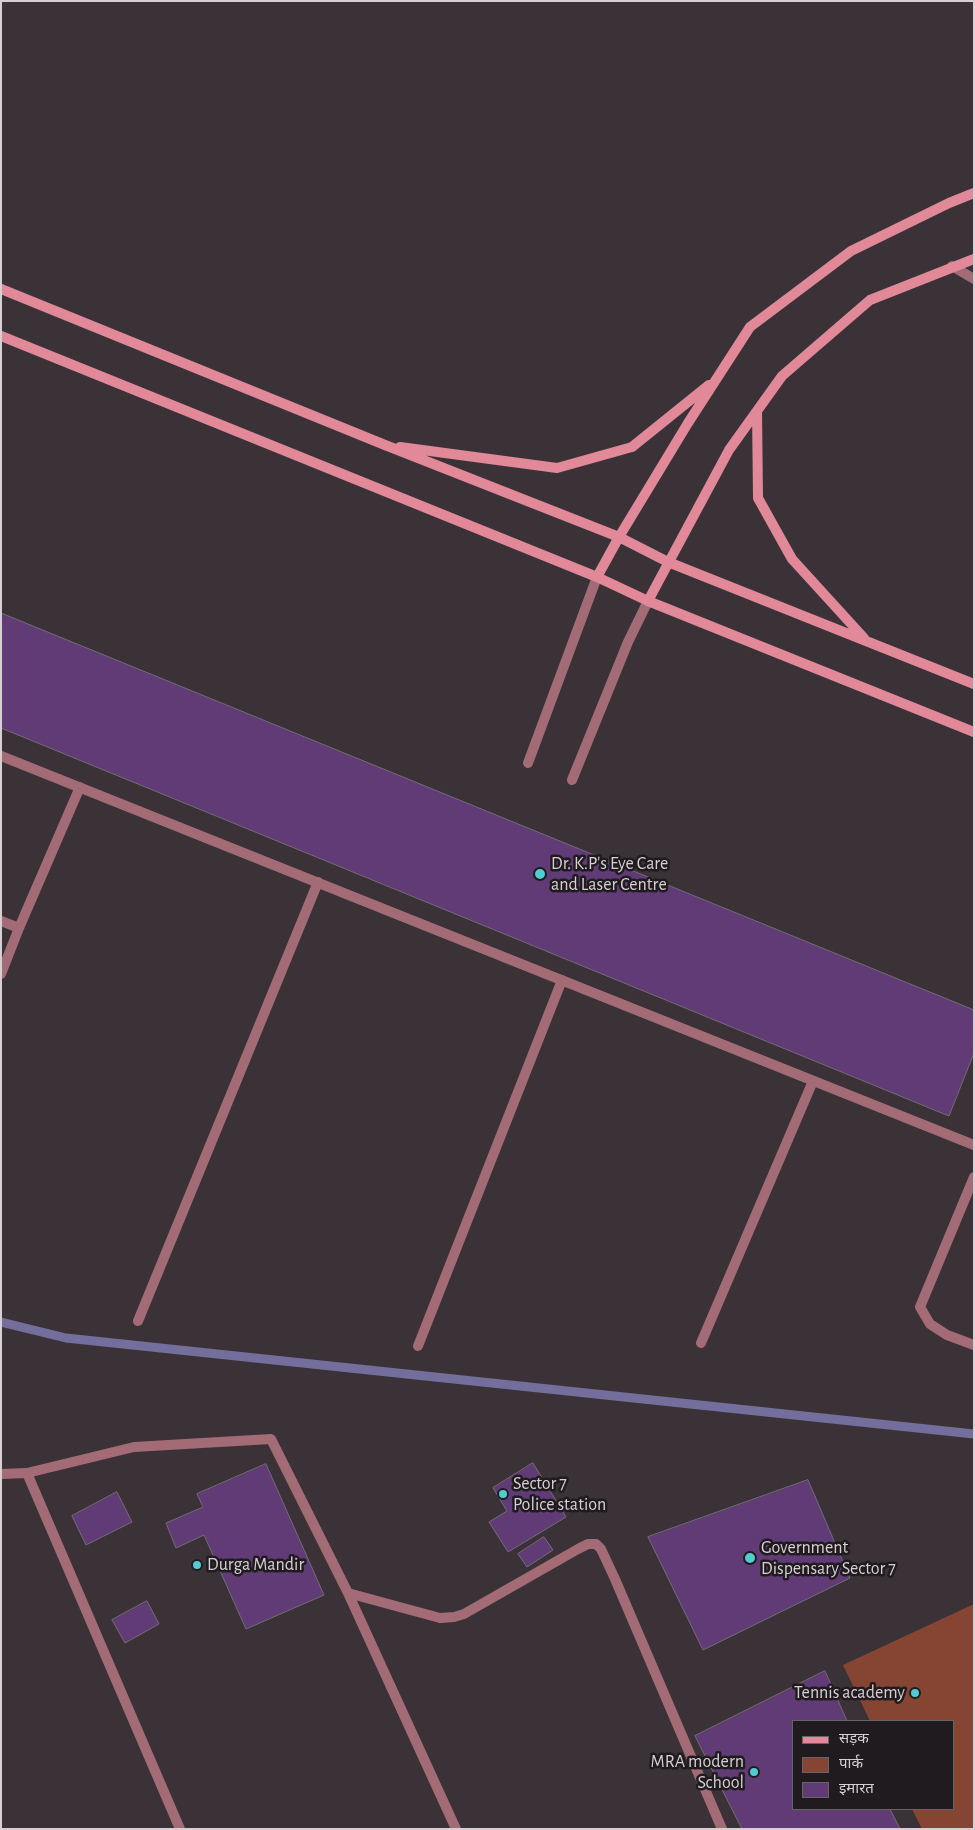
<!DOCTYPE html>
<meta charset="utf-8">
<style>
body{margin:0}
#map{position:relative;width:975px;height:1830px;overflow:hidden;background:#3b3238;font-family:"Alegreya Sans","Noto Sans Devanagari",sans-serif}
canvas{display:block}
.frame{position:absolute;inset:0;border:2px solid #d6d0d4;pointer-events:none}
.legend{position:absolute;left:792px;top:1720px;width:162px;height:90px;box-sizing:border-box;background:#1f1b1e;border:1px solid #686367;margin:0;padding:6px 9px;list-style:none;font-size:15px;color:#d6d0d4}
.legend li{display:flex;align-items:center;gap:10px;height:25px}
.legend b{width:25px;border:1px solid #686367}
</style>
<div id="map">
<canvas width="975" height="1830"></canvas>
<div class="frame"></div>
<ul class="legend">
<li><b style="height:6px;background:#e18899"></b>सड़क</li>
<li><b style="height:14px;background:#864533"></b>पार्क</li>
<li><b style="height:14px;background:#603b75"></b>इमारत</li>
</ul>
</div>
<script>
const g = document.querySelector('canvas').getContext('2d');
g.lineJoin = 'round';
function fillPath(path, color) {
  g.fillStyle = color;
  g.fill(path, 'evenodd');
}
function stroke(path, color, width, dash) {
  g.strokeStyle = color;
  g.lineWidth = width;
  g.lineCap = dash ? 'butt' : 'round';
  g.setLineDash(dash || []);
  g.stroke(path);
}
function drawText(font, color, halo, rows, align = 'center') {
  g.font = font + ' "Alegreya Sans",sans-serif';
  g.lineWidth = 5;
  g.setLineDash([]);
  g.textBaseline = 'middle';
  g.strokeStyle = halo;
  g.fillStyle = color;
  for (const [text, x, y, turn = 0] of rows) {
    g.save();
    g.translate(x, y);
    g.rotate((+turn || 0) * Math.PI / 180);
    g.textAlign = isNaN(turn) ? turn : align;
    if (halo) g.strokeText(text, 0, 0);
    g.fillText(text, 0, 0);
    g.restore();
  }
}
const green = new Path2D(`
 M974,1604v225h-52l-10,-20h42v-88h-84l-27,-56z`);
const stream = new Path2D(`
 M1,1322l65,16 908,96`);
const building = new Path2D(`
 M1,613l973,397v43l-25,63 -948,-388z
 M533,1463l33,54 -58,35 -19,-30 18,-11 -14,-23z
 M266,1464l58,131 -78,34 -42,-94 -28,13 -10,-25 37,-16 -6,-13z
 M808,1480l42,98 -147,72 -55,-113z
 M117,1492l15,30 -46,23 -14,-29z
 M544,1537l9,13 -26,17 -9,-13z
 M147,1601l12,23 -34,19 -13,-23z
 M825,1671l22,50h-53v88h96l10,20h-158l-47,-93z`);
const lane = new Path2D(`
 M952,266l22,13
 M528,763l69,-186
 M572,780l56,-138 20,-41`);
const street = new Path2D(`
 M1,756l973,389
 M1,921l18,7
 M1,974l18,-46 61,-141
 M974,1177l-54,130 10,17 17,11 27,10
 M138,1321l180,-439
 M701,1343l112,-262
 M418,1346l144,-366
 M1,1474l26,-1
 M348,1593l92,25 14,-1 10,-3 114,-65 10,-5h8l5,5 14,30 107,250
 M180,1829l-153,-356 107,-26 137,-8 77,154 108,236`);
const secondary = new Path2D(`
 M1,289l384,156 234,92 49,25 306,122
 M1,336l596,241 51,24 326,131
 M757,411l1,87 34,61 72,79
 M400,447l157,21 75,-21 77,-62
 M597,577l22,-40 69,-114 62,-96 101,-76 98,-48 25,-10
 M648,601l81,-151 53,-74 88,-76 104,-41`);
const markers = [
 [540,874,6,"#51ccd1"],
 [503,1494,5,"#51ccd1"],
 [750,1558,6,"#51ccd1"],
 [197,1565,5,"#51ccd1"],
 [915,1693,5,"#51ccd1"],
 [754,1772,5,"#51ccd1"]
];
const poiNames = [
 ["Dr. K.P's Eye Care",551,864],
 ["and Laser Centre",551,885],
 ["Sector 7",513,1484],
 ["Police station",513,1505],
 ["Government",761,1548],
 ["Dispensary Sector 7",761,1569],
 ["Durga Mandir",207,1565],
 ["Tennis academy",905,1693,"right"],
 ["MRA modern",744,1762,"right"],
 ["School",744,1783,"right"]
];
fillPath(green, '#864533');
stroke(stream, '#736e9b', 9);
fillPath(building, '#603b75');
stroke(building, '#726c76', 1);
stroke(lane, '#a36b75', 10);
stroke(street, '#a36b75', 10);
stroke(secondary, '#e18899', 10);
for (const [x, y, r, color] of markers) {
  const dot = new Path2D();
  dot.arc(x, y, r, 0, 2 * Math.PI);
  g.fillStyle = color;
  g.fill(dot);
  stroke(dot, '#1f1b1e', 2);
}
drawText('18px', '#d6d0d4', '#1f1b1e', poiNames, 'left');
</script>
